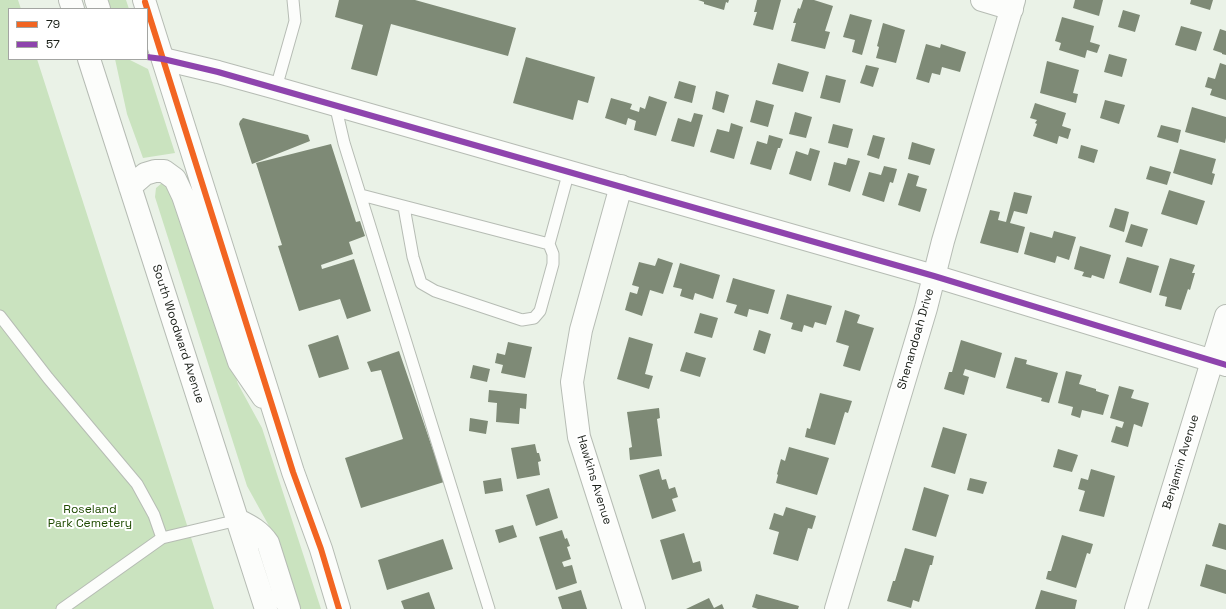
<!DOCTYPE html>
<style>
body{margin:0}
#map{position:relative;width:1226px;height:609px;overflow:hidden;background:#eaf2e7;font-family:"Space Grotesk",sans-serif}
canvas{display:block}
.legend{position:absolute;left:8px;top:8px;width:140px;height:52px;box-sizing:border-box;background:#fff;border:1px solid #a3a5a2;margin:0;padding:5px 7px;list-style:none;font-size:12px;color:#191e17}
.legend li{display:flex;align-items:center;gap:8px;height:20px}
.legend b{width:20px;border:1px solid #a3a5a2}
</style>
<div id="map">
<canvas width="1226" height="609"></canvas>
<ul class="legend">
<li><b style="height:5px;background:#f26522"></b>79</li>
<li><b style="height:5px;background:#8e44ad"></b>57</li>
</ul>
</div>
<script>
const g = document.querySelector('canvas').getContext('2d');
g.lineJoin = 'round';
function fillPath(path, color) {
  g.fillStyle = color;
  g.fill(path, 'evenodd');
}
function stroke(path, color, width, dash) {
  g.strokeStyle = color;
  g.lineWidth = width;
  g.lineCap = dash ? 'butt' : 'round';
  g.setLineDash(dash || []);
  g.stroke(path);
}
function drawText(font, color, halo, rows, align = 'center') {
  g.font = font + ' "Space Grotesk",sans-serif';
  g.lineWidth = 4;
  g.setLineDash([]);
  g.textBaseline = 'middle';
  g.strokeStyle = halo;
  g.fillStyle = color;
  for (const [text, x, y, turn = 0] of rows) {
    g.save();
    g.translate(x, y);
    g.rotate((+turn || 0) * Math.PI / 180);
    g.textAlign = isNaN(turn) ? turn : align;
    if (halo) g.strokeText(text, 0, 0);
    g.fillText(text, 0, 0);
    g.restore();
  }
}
const green = new Path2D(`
 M0,0h18l3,9h-12v50h28l177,550h-214z
 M102,0h24l3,9h-24z
 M115,59h13l20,10 27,84 -32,5 -16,-44z
 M162,183l14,7 62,194 24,44 59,181h-24l-23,-74 -27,-49 -92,-289 1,-9z`);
const building = new Path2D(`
 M339,0h76l101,28 -8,28 -117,-32 -14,52 -26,-7 12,-44 -28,-8z
 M698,0h31l-1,3 -2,-1 -2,8 -20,-6v-2z
 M757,0h24l-8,30 -20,-5 4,-13h-3z
 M803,0h11l19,6 -8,25 5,1 -5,17 -34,-8 5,-18h-3l5,-15 2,1z
 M1075,0h28l-4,16 -26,-8z
 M1191,0h22l-3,10 -20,-6z
 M1123,10l17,5 -5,17 -17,-5z
 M850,14l22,6 -10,35 -10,-3 3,-12 -12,-3z
 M1062,17l32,9 -4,16 10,3 -3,8 -10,-3 -2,8 -26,-8 2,-7 -6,-2z
 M883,23l22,7 -9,33 -20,-5 3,-11 -2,-1z
 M1181,26l21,6 -6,19 -21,-6z
 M1220,29l6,2v24l-4,-1v-1l-9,-3z
 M926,44l14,4 1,-4 25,8 -6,20 -18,-5 -2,8 -8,-2 -3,10 -13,-4z
 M1109,54l18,5 -5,18 -18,-5z
 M526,57l69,20 -7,26 -10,-3 -5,20 -60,-17z
 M1047,61l32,9 -6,23 5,1 -2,9 -36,-10z
 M778,63l31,9 -6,20 -31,-8z
 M1220,63l6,2v35l-16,-5 2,-6 -7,-2 3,-10 7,2z
 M866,65l13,3 -6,19 -13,-4z
 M826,75l20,5 -6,23 -20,-5z
 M679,81l17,5 -4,17 -18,-5z
 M716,91l13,4 -5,18 -12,-4z
 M649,96l18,6 -11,34 -22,-6 2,-9 -8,-3 -2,7 -21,-7 6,-20 21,6 -2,5 9,3 1,-5 5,2z
 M756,100l18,5 -6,22 -18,-5z
 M1105,100l20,5 -6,19 -19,-6z
 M1035,103l31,10 -4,13 9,3 -3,10 -9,-3 -2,8 -24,-8 4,-12 -2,-1 2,-3 -7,-2z
 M1192,107l34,10v21l-1,5 -40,-11z
 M795,112l17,5 -6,21 -17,-4z
 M694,113l9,2 -9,32 -23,-6 7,-23 13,4z
 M243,118l65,17 2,6 -58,23 -13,-40 1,-3z
 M731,123l12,4 -9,32 -24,-7 7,-23 12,3z
 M833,124l20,5 -5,19 -20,-5z
 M1161,125l20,5 -3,13 -21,-6z
 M769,135l14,4 -3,9h-2l-7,22 -21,-6 7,-23 10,3z
 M873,135l12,3 -6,21 -12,-4z
 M912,142l23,7 -5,16 -22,-6z
 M331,144l25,78 4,-1 5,15 -16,6 4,12 -32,11 1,4 32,-10 17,52 -24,8 -7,-20 -41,12 -21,-65 4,-1 -26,-82z
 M1081,145l17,5 -4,13 -16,-5z
 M810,148l10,3 -9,30 -22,-7 7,-23 12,4z
 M1180,149l36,10 -4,14 3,1 -3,11 -39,-12z
 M848,158l12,3 -10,31 -22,-7 6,-23 12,3z
 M884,166l13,3 -4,14 -3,-1 -6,20 -22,-7 7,-23 12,3z
 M1150,166l21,6 -4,13 -21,-6z
 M908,173l11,3 -3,10 11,3 -7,23 -22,-7z
 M1169,190l36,11 -8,24 -36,-11z
 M1014,192l18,4 -5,18 -13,-3 -4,12 15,4 -7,26 -38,-10 10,-33 10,2 -2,8 8,2z
 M1115,208l14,4 -5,20 -15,-5z
 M1131,224l17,5 -6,18 -17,-5z
 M1054,231l22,6 -7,23 -12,-4 -2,7 -31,-9 6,-22 22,6z
 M1080,246l31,9 -7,24 -12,-4 -1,3 -9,-2 2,-4 -10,-3z
 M1127,257l32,9 -8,27 -32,-10z
 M658,258l15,5 -10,31 -13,-4 -8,26 -17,-6 5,-18 7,2 2,-7 -7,-2 7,-23 16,4z
 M1170,258l25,7 -3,8h3l-5,17 -2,-1 -7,21 -16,-4 2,-9 -8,-2z
 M680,263l40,12 -7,24 -18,-6 -2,7 -13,-4 2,-7 -9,-2z
 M733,278l42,12 -7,24 -19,-5 -2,8 -13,-4 3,-8 -11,-3z
 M787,294l45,12 -6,19 -11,-3 -2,6 -9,-3 -2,7 -11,-3 2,-6 -13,-4z
 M845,310l15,5 -3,8 17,5 -14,43 -17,-5 6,-20 -13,-4z
 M700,313l18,5 -6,20 -18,-5z
 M759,330l12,4 -6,20 -12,-4z
 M338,335l11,34 -30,9 -11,-33z
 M629,337l24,7 -8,30 8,2 -4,13 -32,-10z
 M961,340l41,13 -7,25 -30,-9 -2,6 6,2 -5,18 -20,-6 5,-17h3z
 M508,342l24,5 -7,31 -24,-5 2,-8 -8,-2 2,-10 8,2z
 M399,351l45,131 -83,26 -16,-50 58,-19 -22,-69 -10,2 -4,-10z
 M686,352l20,6 -6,19 -20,-6z
 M1015,357l12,3 -1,4 32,9 -9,30 -8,-2 1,-3 -36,-10z
 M473,365l17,4 -3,13 -17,-4z
 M1066,371l16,4 -3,9 17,5v2l13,4 -6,20 -21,-5 -2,8 -9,-3 2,-8 -15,-4z
 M1119,386l15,4 -3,8 18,5 -7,24 -8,-3 -6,23 -17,-5 5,-16 6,2 2,-6 -14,-4z
 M489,390l38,4 -1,15 -6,-1 -1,16 -23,-2 1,-19 -9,-1z
 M820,393l32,8 -4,12 -3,-1 -10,33 -30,-8 2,-9 3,1z
 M659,408l1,10 -3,1 5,37 -32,4 -1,-12 3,-1 -5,-35z
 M470,418l18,3 -2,13 -17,-3z
 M943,427l24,7 -12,40 -24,-7z
 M535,444l2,9h2l2,8 -3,1 2,13 -23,4 -6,-31z
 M789,447l40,11 -12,37 -41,-12 2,-8 -1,-1 4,-15 4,2z
 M1058,449l20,6 -6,17 -19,-5z
 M659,469l3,11 4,-1 3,10 6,-2 3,10 -6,2 4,12 -24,8 -13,-44z
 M1091,469l24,7 -11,41 -25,-6 6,-20 -7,-2 3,-11 7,2z
 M501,478l2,13 -18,3 -2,-13z
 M970,478l17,4 -4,12 -16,-4z
 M924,487l25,8 -13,42 -24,-7z
 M549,488l9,30 -22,8 -10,-31z
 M786,507l30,9 -4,13 -4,-1 -10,33 -25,-7 6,-22 -10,-3 5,-16 9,3z
 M1219,523l7,2v25l-14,-4z
 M513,525l4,12 -18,6 -4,-13z
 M562,530l3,9 2,-1 3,8 -3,1 4,12 -9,3 2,5 8,-2 5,18 -21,7 -17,-53z
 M684,533l9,30 7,-2 2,10 -30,9 -12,-40z
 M1062,535l31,9 -3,10 -3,-1 -11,35 -30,-9 2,-8h3z
 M443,539l10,30 -66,21 -9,-30z
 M905,548l29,8 -2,9h-2l-11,37 -6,-2 -2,8 -24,-7 6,-20h2z
 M1206,564l20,6v24l-26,-8z
 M581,590l6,19h-25l-4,-12z
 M1041,590l36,10 -2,9h-40z
 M429,592l6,17h-31l-3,-8z
 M756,594l43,12 -1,3h-40l-6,-2z
 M709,598l5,10 8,-4 2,5h-38z`);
const service = new Path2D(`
 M276,88l19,-67 -2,-21
 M335,104l9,39 145,466
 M361,195l188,49 4,10v10l-13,47 -6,7 -12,2 -87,-29 -14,-8 -8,-26 -9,-50
 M549,244l20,-73
 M0,316l48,62 89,106 17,31 8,23
 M62,609l100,-71 76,-18`);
const minor = new Path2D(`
 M982,0l30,9
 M621,186l-40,144 -9,52 7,55 55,172
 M836,609l90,-301 17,-67 71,-241
 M1136,609l90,-293`);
const tertiary = new Path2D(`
 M163,59l55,13 58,16 658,188 292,89`);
const primary = new Path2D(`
 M70,0l3,9
 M96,0l3,9
 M144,0l149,472 28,77 18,60
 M89,59l177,550
 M130,187l15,-13 10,-3h9l11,8 8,17 56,166 24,35
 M238,520c12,6 22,11 30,23l21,66`);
const bus1 = new Path2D(`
 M145,2l148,470 28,77 18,60`);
const bus2 = new Path2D(`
 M147,57l16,2 55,13 716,204 292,89`);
const streetNames = [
 ["South Woodward Avenue",178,334,72],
 ["Shenandoah Drive",916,339,-74],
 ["Benjamin Avenue",1181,462,-73],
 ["Hawkins Avenue",594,480,73]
];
const parkNames = [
 ["Roseland",90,510],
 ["Park Cemetery",90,524]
];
fillPath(green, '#cae3bf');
fillPath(building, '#7e8a76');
stroke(service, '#b6bcb4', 13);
stroke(minor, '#b6bcb4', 24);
stroke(tertiary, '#b6bcb4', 24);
stroke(primary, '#b6bcb4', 24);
stroke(service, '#fcfdfb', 11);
stroke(minor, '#fcfdfb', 22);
stroke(tertiary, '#fcfdfb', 22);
stroke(primary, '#fcfdfb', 22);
stroke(bus1, '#f26522', 6);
stroke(bus2, '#8e44ad', 6);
drawText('12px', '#191e17', '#fff', streetNames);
drawText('12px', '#1e4a00', '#fff', parkNames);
</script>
